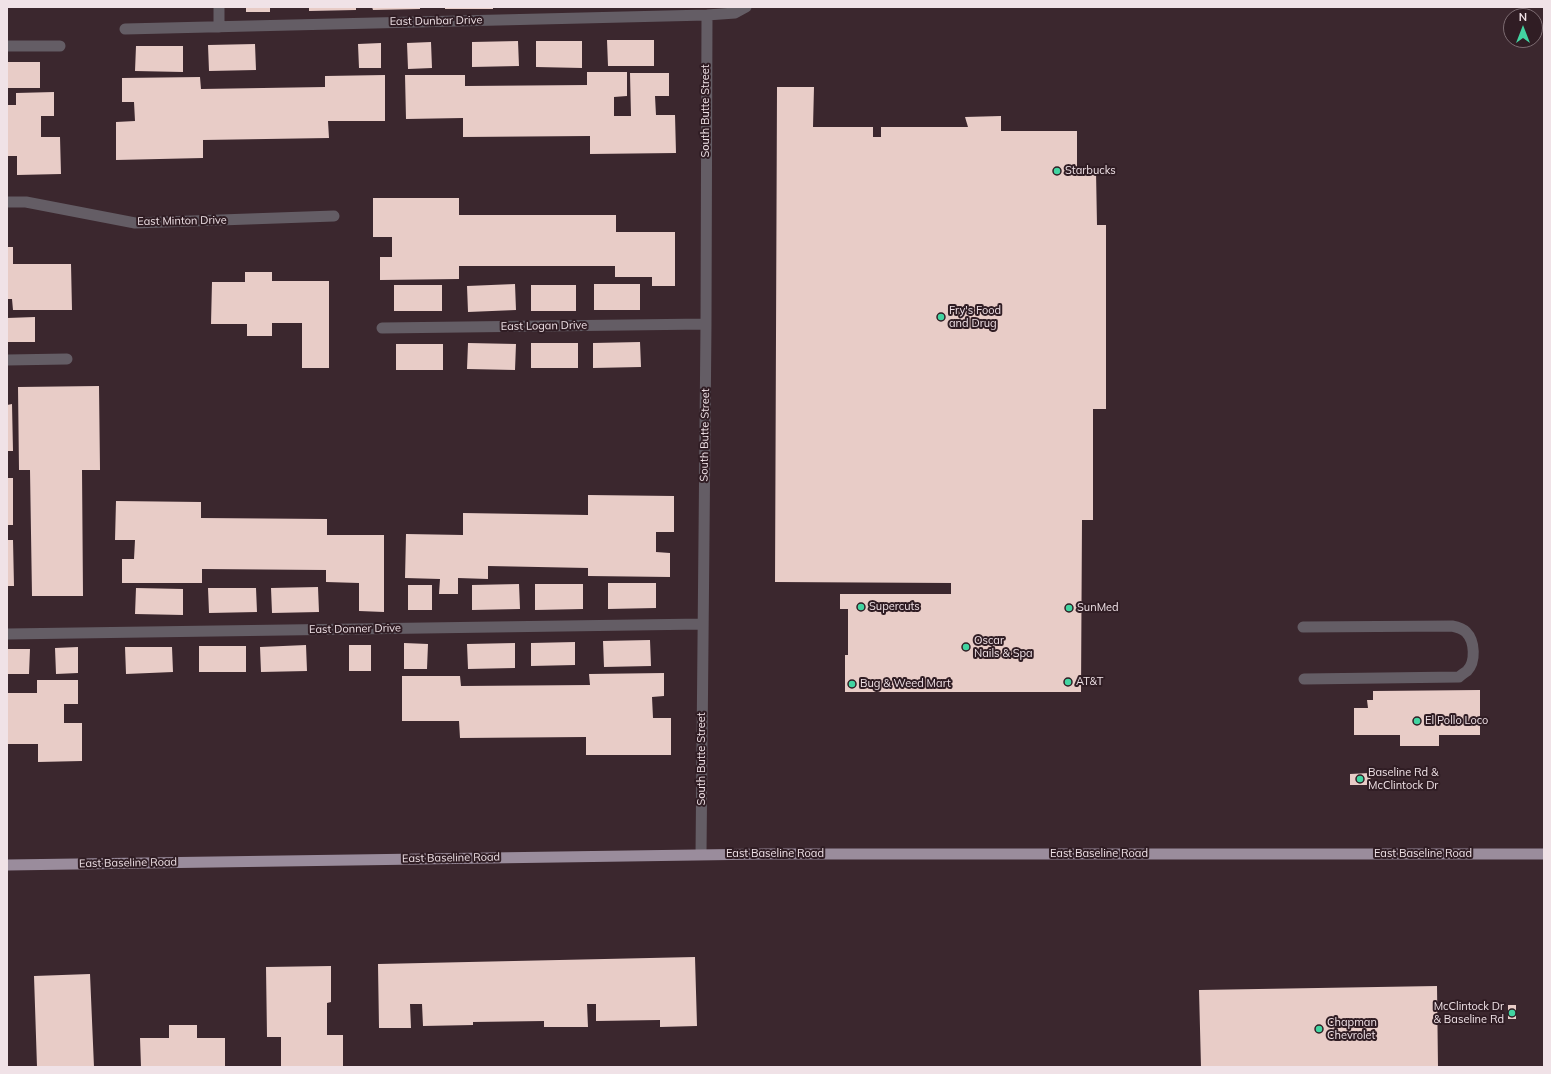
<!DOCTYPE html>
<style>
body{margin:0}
#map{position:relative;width:1551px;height:1074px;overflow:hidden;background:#3b272e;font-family:Mulish,sans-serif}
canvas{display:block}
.frame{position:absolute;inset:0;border:8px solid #f0e2e7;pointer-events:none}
.north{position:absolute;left:1503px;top:8px;width:40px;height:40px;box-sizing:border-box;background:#301d24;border:1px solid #7d6c72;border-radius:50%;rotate:0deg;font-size:11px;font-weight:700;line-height:16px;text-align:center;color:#f0e2e7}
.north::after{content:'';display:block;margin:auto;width:14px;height:18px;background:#42d4a1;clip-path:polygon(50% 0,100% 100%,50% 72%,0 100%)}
</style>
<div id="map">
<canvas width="1551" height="1074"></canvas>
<div class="frame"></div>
<div class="north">N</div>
</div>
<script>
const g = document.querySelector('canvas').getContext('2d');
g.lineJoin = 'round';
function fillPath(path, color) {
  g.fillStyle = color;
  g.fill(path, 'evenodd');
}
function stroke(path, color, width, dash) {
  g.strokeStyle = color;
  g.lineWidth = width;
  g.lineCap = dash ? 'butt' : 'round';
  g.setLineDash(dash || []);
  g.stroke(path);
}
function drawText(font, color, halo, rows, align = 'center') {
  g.font = font + ' Mulish,sans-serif';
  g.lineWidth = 4;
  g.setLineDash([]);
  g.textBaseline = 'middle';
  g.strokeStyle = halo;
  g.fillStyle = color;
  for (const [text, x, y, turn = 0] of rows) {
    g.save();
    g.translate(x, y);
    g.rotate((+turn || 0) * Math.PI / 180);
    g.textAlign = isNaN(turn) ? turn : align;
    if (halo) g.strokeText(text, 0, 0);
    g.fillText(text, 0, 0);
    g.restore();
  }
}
const building = new Path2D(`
 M246,7h24v5h-24z
 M309,7h47v3l-47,1z
 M372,7h48v2l-47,1z
 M445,7h48v2h-48z
 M607,40h47v26h-46z
 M518,41l1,25 -47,1v-25z
 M536,41h46v27l-46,-1z
 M431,42l1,26 -24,1 -1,-26z
 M381,43v25h-22l-1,-24z
 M255,44l1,26 -47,1 -1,-26z
 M136,46h47v26l-48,-1z
 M7,62h33v26h-33z
 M587,72h40v24l-13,1v19h17l-1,-43h39v23h-14l1,19h19l1,38 -86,1v-18l-127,1v-19l-57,1 -1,-44h60v11l122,-1z
 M385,75v46h-57l1,17 -126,2v18l-87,2v-38l19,-1 -1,-19h-12v-24l78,-1 1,12 124,-2v-11z
 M777,87h37l-1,40h60v10h8v-10h87l-3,-10 36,-1v15h76v40h19l1,54h9v184h-13v111h-11l-1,172h-236v-37h3v-46h-8v-15h111v-11l-176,-1z
 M54,92v24h-13v21h19l1,37 -44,1v-19h-10v-51h9v-12z
 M373,198h86v17h157v17h59v54h-23v-9h-37v-11h-156v13l-79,1v-23h12v-20h-19z
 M7,247h6v17h58l1,46h-59l-1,-11h-5z
 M245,272h27v9h57v87h-27v-45h-30v13h-25v-12h-36l1,-42h33z
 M515,284l1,26 -48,2 -1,-26z
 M594,284h46v26h-46z
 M394,285h48v26h-48z
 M531,285h45v26h-45z
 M35,317v25h-28v-24z
 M640,342l1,25 -48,1v-25z
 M468,343l48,1 -1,26 -48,-1z
 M531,343h47v25h-47z
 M396,344h47v26h-47z
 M99,386l1,84h-18l1,126h-51l-2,-126h-11l-1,-83z
 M12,404l1,47h-6v-46z
 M7,478h6v47h-6z
 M588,495l86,1v36h-18v20l14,1v24l-82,-1v-8l-100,-2v13l-30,-1v16h-19l1,-15 -35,-1 1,-44 57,1v-22l125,2z
 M116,501l85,1v16l126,1v16h57v77l-25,-1v-28l-33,-1v-12l-124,-1v14h-80v-24h12l1,-19h-20z
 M7,540h6l1,46h-7z
 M608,583h48v25l-48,1z
 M519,584l1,25 -48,1v-25z
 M535,584h48v25l-48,1z
 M408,585h24v25h-24z
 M318,587l1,25 -47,1 -1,-25z
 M136,588l47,1v26l-48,-1z
 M208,588h48l1,24 -48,1z
 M650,640l1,26 -47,1 -1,-26z
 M575,642v23l-44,1v-23z
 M404,643l24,1 -1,25h-23z
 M515,643v25l-47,1 -1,-25z
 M306,645l1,26 -46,1 -1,-25z
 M349,645h22v26h-22z
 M199,646h47v26h-47z
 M78,647v26l-22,1 -1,-26z
 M125,647h47l1,25 -47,2z
 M7,649h23l-1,25h-22z
 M664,673v23l-12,1 1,21h18v37h-85v-18l-126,1 -1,-17h-57v-45h58l1,10 129,-1 -1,-11z
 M37,680h41v24h-14v19h18v38l-44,1v-18h-31v-51h30z
 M1480,690v45h-41v11h-39v-11h-46v-27h14l-1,-8h6v-9z
 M1370,773l1,12h-21v-11z
 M695,957l2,69 -37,1v-7l-64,1v-17h-9l1,23h-44v-6l-71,1v3l-50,1 -1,-22h-12l1,24h-32l-1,-64z
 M331,966v36l-4,1v32h16v32h-62v-30h-14l-1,-70z
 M90,974l4,93h-57l-3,-91z
 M1437,986l1,81h-237l-2,-77z
 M1508,1005h8v14h-8z
 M169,1025h28v13h28v29h-84l-1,-29h29z`);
const service = new Path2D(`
 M1303,627l149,-1c5,1 11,3 14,6 9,9 10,30 1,39 -3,2 -6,4 -8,6l-155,2`);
const minor = new Path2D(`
 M219,7v20
 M125,29l582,-14 28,-2 11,-6
 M7,46h53
 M7,202h19l109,21 199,-7
 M382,328l324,-4
 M7,360l60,-1
 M7,634l696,-10
 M701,854l5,-530 1,-309`);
const primary = new Path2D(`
 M7,865l758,-11h779`);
const markers = [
 [1057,171,4,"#42d4a1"],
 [941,317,4,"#42d4a1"],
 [861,607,4,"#42d4a1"],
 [1069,608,4,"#42d4a1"],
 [966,647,4,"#42d4a1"],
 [1068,682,4,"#42d4a1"],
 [852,684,4,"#42d4a1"],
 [1417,721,4,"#42d4a1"],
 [1360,779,4,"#42d4a1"],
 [1512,1013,4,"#42d4a1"],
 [1319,1029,4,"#42d4a1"]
];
const streetNames = [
 ["East Dunbar Drive",436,21,-1],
 ["South Butte Street",706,111,-90],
 ["East Minton Drive",182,221,-1],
 ["East Logan Drive",544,326,-1],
 ["South Butte Street",705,435,-89],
 ["East Donner Drive",355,629,-1],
 ["South Butte Street",702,759,-90],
 ["East Baseline Road",775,854],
 ["East Baseline Road",1099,854],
 ["East Baseline Road",1423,854],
 ["East Baseline Road",451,858,-1],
 ["East Baseline Road",128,863,-1]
];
const poiNames = [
 ["Starbucks",1065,171],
 ["Fry's Food",949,311],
 ["and Drug",949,324],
 ["Supercuts",869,607],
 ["SunMed",1077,608],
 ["Oscar",974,641],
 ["Nails & Spa",974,654],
 ["AT&T",1076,682],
 ["Bug & Weed Mart",860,684],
 ["El Pollo Loco",1425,721],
 ["Baseline Rd &",1368,773],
 ["McClintock Dr",1368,786],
 ["McClintock Dr",1504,1007,"right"],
 ["& Baseline Rd",1504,1020,"right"],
 ["Chapman",1327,1023],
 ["Chevrolet",1327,1036]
];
fillPath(building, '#e8ccc7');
stroke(service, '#645d65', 11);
stroke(minor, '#645d65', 11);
stroke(primary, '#9a8c9c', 11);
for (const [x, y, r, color] of markers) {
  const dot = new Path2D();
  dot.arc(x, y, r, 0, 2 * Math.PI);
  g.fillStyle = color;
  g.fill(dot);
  stroke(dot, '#301d24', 1.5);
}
drawText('11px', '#f0e2e7', '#301d24', streetNames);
drawText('11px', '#f0e2e7', '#301d24', poiNames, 'left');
</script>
